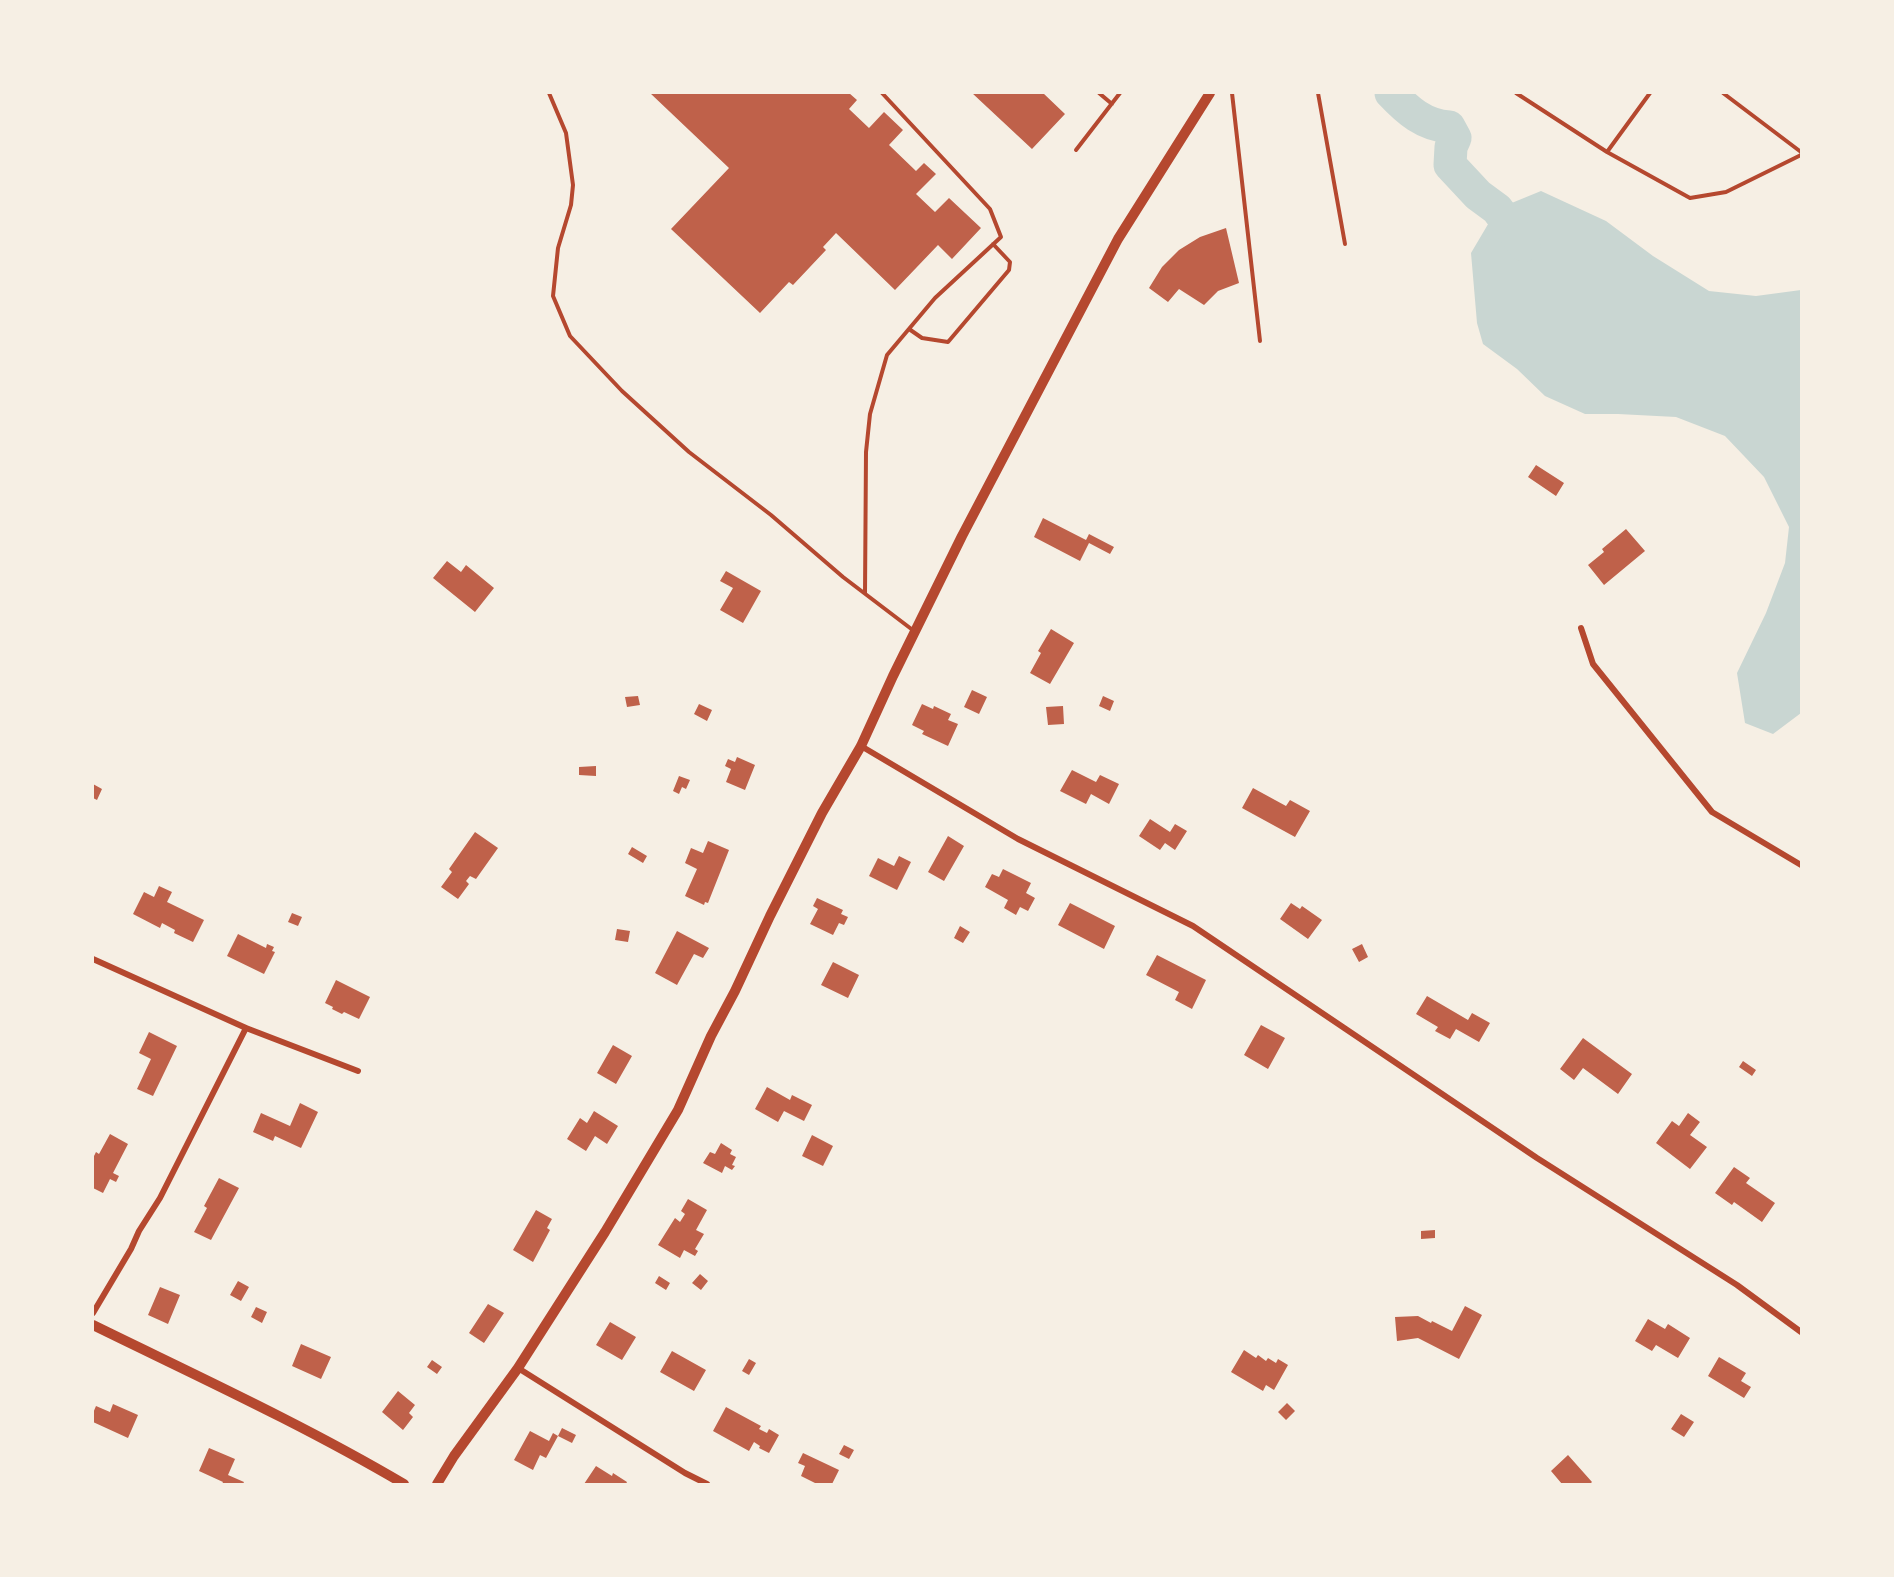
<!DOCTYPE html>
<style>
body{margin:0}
#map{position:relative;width:1894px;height:1577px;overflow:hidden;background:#f6efe4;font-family:"Roboto Serif",serif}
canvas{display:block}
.frame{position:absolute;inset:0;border:94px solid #f6efe4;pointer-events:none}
</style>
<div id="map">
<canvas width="1894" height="1577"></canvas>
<div class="frame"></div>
</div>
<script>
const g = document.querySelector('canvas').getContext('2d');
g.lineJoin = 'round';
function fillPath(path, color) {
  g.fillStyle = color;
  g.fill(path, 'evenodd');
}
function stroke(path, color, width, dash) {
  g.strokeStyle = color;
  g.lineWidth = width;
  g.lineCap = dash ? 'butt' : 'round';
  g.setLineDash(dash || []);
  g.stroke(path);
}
const water = new Path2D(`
 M1541,191l65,30 47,35 56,35 47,5 45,-6v423l-28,21 -28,-11 -8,-50 29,-60 19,-50 4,-36 -25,-50 -39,-41 -49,-19 -58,-3h-33l-40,-18 -28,-27 -34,-25 -6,-21 -6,-70 26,-44z`);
const river = new Path2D(`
 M1391,93c17,18 33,32 58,34l6,11 -4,9 -1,18 28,30 19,14 27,36`);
const building = new Path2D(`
 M650,93h199l8,7 -8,9 20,19 15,-16 19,18 -14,15 27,26 8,-8 12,11 -20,20 19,18 14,-14 32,30 -29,31 -14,-14 -43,45 -59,-57 -13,14 3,3 -33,35 -4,-3 -29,31 -89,-84 58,-61z
 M972,93h71l22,21 -33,35z
 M1226,228l13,55 -21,8 -14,14 -25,-16 -11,13 -19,-14 13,-21 17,-17 21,-13z
 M1536,465l28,18 -8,13 -28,-19z
 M1043,518l43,22 3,-6 25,13 -4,7 -21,-11 -9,18 -46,-24z
 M1626,529l19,22 -41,34 -16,-20 16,-13 -2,-3z
 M447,561l14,11 5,-7 28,23 -19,24 -42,-34z
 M726,571l35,20 -18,32 -23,-13 13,-22 -13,-7z
 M1051,629l23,14 -24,41 -20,-11 11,-20 -3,-2z
 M972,690l15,7 -8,17 -15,-7z
 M638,696l2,9 -13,2 -2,-10z
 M1103,696l11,5 -4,10 -11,-5z
 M699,704l13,6 -5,11 -13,-7z
 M922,704l11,5 1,-3 17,8 -3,6 10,4 -10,22 -26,-12 2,-3 -12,-6z
 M1063,706l1,18 -16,1 -2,-18z
 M737,757l18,8 -10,25 -19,-8 5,-13 -6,-3 3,-7 7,3z
 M596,766v10l-17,-1v-8z
 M1072,770l24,12 4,-7 19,9 -10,20 -18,-10 -5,10 -26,-13z
 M679,776l11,4 -4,9 -4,-2 -3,7 -6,-3z
 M93,784l9,5 -5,11 -4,-2z
 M1253,788l33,18 4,-6 20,11 -15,26 -53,-29z
 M1150,819l20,13 5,-8 12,7 -12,19 -10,-7 -5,7 -21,-14z
 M475,832l23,16 -22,31 -6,-3 -4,5 3,3 -11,15 -17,-12 11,-15 -3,-3z
 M948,836l16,10 -20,35 -16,-9z
 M708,841l21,9 -21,53 -3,-1 -1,3 -19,-9 12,-27 -12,-6 6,-15 12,5z
 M632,847l15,9 -4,7 -15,-9z
 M899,856l12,6 -14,28 -28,-14 9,-18 16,8z
 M1003,869l28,14 -5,10 9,5 -7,13 -8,-4 -4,8 -12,-7 4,-8 -23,-13 7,-13 7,3z
 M159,886l13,6 -5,10 37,18 -11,22 -19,-9 1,-3 -13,-7 -2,5 -27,-14 11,-22 10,5z
 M817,898l26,12 -2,4 7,3 -4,8 -5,-2 -6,12 -23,-11 8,-15 -5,-3z
 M1070,903l45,23 -11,23 -46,-24z
 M1291,903l9,6 2,-3 20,14 -14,19 -28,-20z
 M292,913l10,4 -4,9 -10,-4z
 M960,926l10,6 -7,11 -9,-5z
 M617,929l13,2 -2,11 -13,-2z
 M677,931l32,17 -6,10 -9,-4 -17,31 -22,-12z
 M238,934l28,14 1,-4 7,3 -2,4 3,1 -11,22 -37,-18z
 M1362,944l6,13 -9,5 -7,-13z
 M1157,955l49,25 -14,29 -17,-9 4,-8 -33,-17z
 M833,962l26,13 -11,23 -27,-13z
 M336,980l34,17 -11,22 -15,-7 -2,2 -10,-5 1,-2 -8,-4z
 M1427,996l41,24 4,-7 18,10 -11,19 -23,-13 -6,10 -15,-8 3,-4 -22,-13z
 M1261,1025l24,13 -17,31 -24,-14z
 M149,1032l28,14 -24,50 -16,-7 14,-30 -12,-6z
 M1583,1038l49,36 -14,20 -35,-26 -9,12 -14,-11z
 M613,1045l19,11 -16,28 -19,-11z
 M1743,1061l13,9 -4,6 -13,-9z
 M767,1087l23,13 2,-5 20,10 -8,16 -20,-10 -6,11 -23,-13z
 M300,1103l18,9 -17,36 -26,-12 -2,5 -20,-9 8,-19 29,13z
 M594,1111l24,15 -11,18 -12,-8 -9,15 -19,-12 13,-21 7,5z
 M1688,1113l12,9 -10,13 17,12 -17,22 -34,-26 16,-22 7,5z
 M110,1134l18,10 -15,29 6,3 -3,6 -6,-3 -7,14 -10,-5v-30l3,-6 3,2z
 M812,1135l21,11 -10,20 -21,-10z
 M721,1143l11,7 -2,4 6,3 -4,8 3,1 -3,4 -7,-4 -3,7 -19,-10 7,-11 5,2z
 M1734,1167l16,11 -4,5 29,20 -13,19 -28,-20 -2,3 -17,-12z
 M219,1178l20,10 -28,52 -17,-8 13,-24 -3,-2z
 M688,1199l19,11 -11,20 8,4 -9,15 3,2 -3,5 -11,-6 -4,8 -22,-13 17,-27 5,4 5,-8 -4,-3z
 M536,1210l16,9 -5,9 3,2 -17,32 -20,-12z
 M1435,1230v8l-14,1v-8z
 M700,1274l8,7 -7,9 -9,-7z
 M659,1276l11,7 -4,7 -11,-7z
 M238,1281l11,6 -8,14 -11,-6z
 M160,1287l20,8 -12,29 -20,-9z
 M488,1304l16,9 -20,30 -15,-10z
 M1465,1306l17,9 -23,44 -41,-21 -21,3 -2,-24 23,-1 13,7 1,-2 20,10z
 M256,1307l11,5 -5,11 -11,-6z
 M1648,1319l17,10 3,-5 22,14 -12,20 -22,-13 -4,6 -17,-10z
 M610,1322l26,15 -14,23 -26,-15z
 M301,1344l30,13 -10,22 -29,-13z
 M1244,1350l12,8 2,-3 8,6 2,-3 8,5 2,-4 10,6 -14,25 -8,-5 -3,6 -32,-19z
 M672,1351l34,19 -12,21 -34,-19z
 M1719,1357l27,16 -5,8 10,6 -7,11 -36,-22z
 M749,1359l7,4 -7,12 -7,-4z
 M432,1360l10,7 -5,7 -10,-7z
 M398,1391l17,14 -6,8 4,4 -10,13 -21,-18z
 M1287,1403l8,8 -9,9 -8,-8z
 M113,1404l25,11 -10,23 -35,-16v-9l3,-7 14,6z
 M726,1407l35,19 -2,3 8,4 2,-4 10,6 -10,18 -10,-5 1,-2 -6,-4 -5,9 -36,-20z
 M1681,1414l13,8 -10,15 -13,-8z
 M562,1428l14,7 -4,8 -14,-7z
 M530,1431l19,10 4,-8 5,3 -12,22 -6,-3 -7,15 -19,-10z
 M844,1445l10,5 -5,9 -10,-5z
 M209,1448l26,11 -7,16 16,7 -1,2h-21l1,-2 -24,-11z
 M803,1453l36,17 -7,14h-15l-16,-8 4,-10 -7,-3z
 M1568,1455l24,27 -2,2h-28l-11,-13z
 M596,1466l16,10 1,-3 14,9 -1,2h-42z`);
const service = new Path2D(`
 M549,93l17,40 7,52 -2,20 -13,43 -5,48 17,40 52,55 67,61 82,63 72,62 71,54
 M1099,93l13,11
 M1232,93l28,248
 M1318,93l27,151
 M1516,93l91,59
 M1650,93l-43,59 83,46 36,-6 75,-37
 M1723,93l78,59
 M1076,150l44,-57
 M909,329l13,9 26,4 61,-72 1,-8 -17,-18
 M865,593l1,-141 4,-38 17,-59 48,-57 66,-61 -11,-28 -108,-116`);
const minor = new Path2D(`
 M1581,628l12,36 119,148 89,53
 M861,746l157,93 175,87 344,232 200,127 64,47
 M93,959l153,69 112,43
 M93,1313l38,-64 8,-18 21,-33 86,-170
 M518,1368l167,105 22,11`);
const tertiary = new Path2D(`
 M93,1325c104,51 211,100 311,159
 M437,1484l17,-28 64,-88 87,-136 73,-122 33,-74 24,-45 35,-75 52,-103 39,-67 32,-70 69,-140 156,-297 92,-146`);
fillPath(water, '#c9d6d2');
stroke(river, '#c9d6d2', 33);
fillPath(building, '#bf614a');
stroke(service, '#b5482f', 4);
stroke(minor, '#b5482f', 6);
stroke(tertiary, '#b5482f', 10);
</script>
